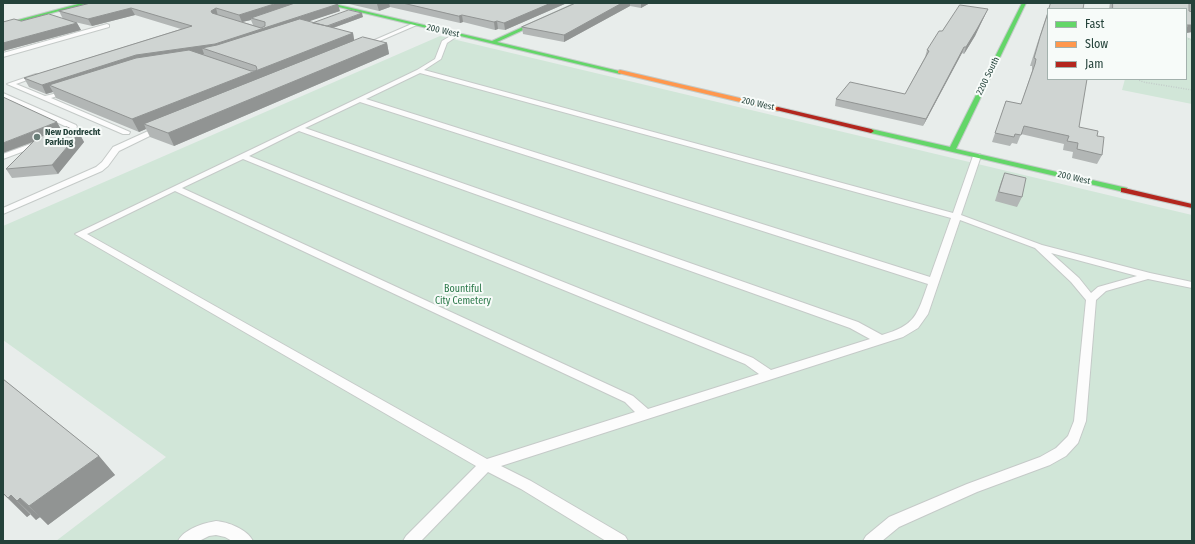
<!DOCTYPE html>
<style>
body{margin:0}
#map{position:relative;width:1195px;height:544px;overflow:hidden;background:#e8edeb;font-family:"Fira Sans Condensed",sans-serif}
canvas{display:block}
.frame{position:absolute;inset:0;border:4px solid #24423a;pointer-events:none}
.legend{position:absolute;left:1047px;top:8px;width:140px;height:72px;box-sizing:border-box;background:#f7fbf9;border:1px solid #a3b1ad;margin:0;padding:5px 7px;list-style:none;font-size:12px;color:#24423a}
.legend li{display:flex;align-items:center;gap:8px;height:20px}
.legend b{width:20px;border:1px solid #a3b1ad}
</style>
<div id="map">
<canvas width="1195" height="544"></canvas>
<div class="frame"></div>
<ul class="legend">
<li><b style="height:5px;background:#63d668"></b>Fast</li>
<li><b style="height:5px;background:#ff974d"></b>Slow</li>
<li><b style="height:5px;background:#b3261e"></b>Jam</li>
</ul>
</div>
<script>
const g = document.querySelector('canvas').getContext('2d');
g.lineJoin = 'round';
function fillPath(path, color) {
  g.fillStyle = color;
  g.fill(path, 'evenodd');
}
function stroke(path, color, width, dash) {
  g.strokeStyle = color;
  g.lineWidth = width;
  g.lineCap = dash ? 'butt' : 'round';
  g.setLineDash(dash || []);
  g.stroke(path);
}
function drawText(font, color, halo, rows, align = 'center') {
  g.font = font + ' "Fira Sans Condensed",sans-serif';
  g.lineWidth = 4;
  g.setLineDash([]);
  g.textBaseline = 'middle';
  g.strokeStyle = halo;
  g.fillStyle = color;
  for (const [text, x, y, turn = 0] of rows) {
    g.save();
    g.translate(x, y);
    g.rotate((+turn || 0) * Math.PI / 180);
    g.textAlign = isNaN(turn) ? turn : align;
    if (halo) g.strokeText(text, 0, 0);
    g.fillText(text, 0, 0);
    g.restore();
  }
}
const green = new Path2D(`
 M440,36l752,179v326h-1136l110,-84 -163,-117v-114z
 M1186,37l6,2v65l-70,-14 3,-11h61z`);
const path = new Path2D(`
 M1186,38l6,2
 M1137,79l6,3 49,8`);
const lane = new Path2D(`
 M414,23l5,1 -51,22 -5,-1z
 M107,24l2,1v2l-106,30v-4z
 M457,32l2,1v2l-12,8 -6,16 -17,11 529,143 20,-57 1,-2h6l1,2 -20,59 81,30 108,28 42,9v6l-44,-9 -42,12 -10,9 -10,121 -8,22 -12,13 -16,9 -73,27 -78,35 -17,14h-19l3,-5 23,-19 78,-33 73,-27 16,-9 12,-12 6,-15 12,-121 -15,-18 -36,-34 -75,-28 -32,94 -10,14 -15,9 -402,129 30,15 94,55 3,5h-22l-85,-52 -33,-17 -67,69h-18l3,-5 70,-70 -401,-232 342,-164 18,-11 7,-18zM420,73l531,145 -21,59 -564,-178zM360,102l568,182c-11,31 -12,41 -46,51l-24,-13 -553,-194zM299,131l551,197 20,11 -99,31 -18,-12 -504,-202zM243,159l502,205 14,10 -111,35 -15,-13 -451,-208zM175,191l450,211 10,10 -148,47 -400,-225zM1051,253l86,23 -39,11 -7,6 -12,-15z
 M36,74l5,1 -25,9 29,12 25,-6v2l-19,6 79,34 -1,2h-6l-116,-50z
 M3,93l73,32 1,2c-4,7 -10,12 -19,11v-4l9,-3 2,-3 -66,-31z
 M157,127h3l4,2 -45,22 -11,15 -6,5 -99,43v-6l93,-41 6,-5 11,-15z
 M36,142h3l4,2 -40,15v-5z
 M216,521c12,1 31,8 37,20h-21l-7,-4 -9,-2 -7,1 -10,5h-21c6,-12 26,-18 38,-20z`);
const fast = new Path2D(`
 M82,3h7l-86,23v-2z
 M322,3h8l162,38 84,-38h6l-85,39 126,30 -3,2z
 M1022,3h4l-70,146 171,39v4h-3l-253,-59 -3,-2 3,-2 79,18z`);
const slow = new Path2D(`
 M620,70l158,37 3,2 -3,2 -160,-38v-2z`);
const jam = new Path2D(`
 M778,107l93,22 3,2 -3,2 -95,-23v-2z
 M1121,188h3l68,16v4l-71,-16z`);
const wall = new Path2D(`
 M91,3l249,8 -32,10 5,2 50,-6 -30,11 20,5 1,8 33,2 2,11 -215,92 -24,-9 -4,-8 -7,3 -83,-34 -3,-6 -7,2 -17,-7 -5,-9 157,-49 -46,-14 -43,11 -26,-6 11,3 4,7 -78,21v-29l60,-3 -4,-8zM251,20l2,5 -10,-3 3,-1z
 M345,3h222l-62,27 -7,-1 -3,1 -32,-8 -3,1 -70,-16 -11,4z
 M576,3h74l-9,5 -11,-2 -66,36 -41,-8 -1,-7z
 M1110,3h82v29l-6,1v-24h-77z
 M1048,11v68l31,48 18,9 5,19 -5,9 -25,-6 1,-6 -10,-2 1,-6 -43,-10 -4,10 -5,-1 -2,3 -18,-4 14,-41 15,3 11,-33v-5h-2l7,-22z
 M985,15l-10,21 -11,18 -2,-1 -39,73 -88,-20 1,-7 69,-5 20,-37 2,-7 15,-19z
 M1192,121v43l-1,-42z
 M61,129l18,4 5,9 -26,32 -46,4 -6,-9 27,-27 -30,11z
 M1005,173l17,24 -5,10 -22,-6 6,-19z
 M3,379l96,77 16,19 -67,50 -8,-8 -4,3 -5,-6 -4,3 -24,-23z`);
const shadedWall = new Path2D(`
 M277,3h24l-50,15v2l-9,2 -3,-7z
 M379,3h10l1,4 -11,4 -2,-7z
 M551,3h16l-62,27 -1,-7z
 M622,3h8v3l-66,36v-7z
 M641,3h9l-9,5z
 M338,4l2,7 -122,41 -16,-4 2,6 -64,10 -91,21 4,7 -7,2 -4,-9 94,-30 79,-11z
 M131,8l4,7 -43,11 -4,-7z
 M216,8l2,8 -4,3 -3,-8z
 M988,9l-3,6 -10,21 -11,18 2,-7z
 M362,13l1,4 -36,13 -1,-3z
 M462,15l1,7 -3,1 -1,-7z
 M497,21l1,8 -3,1 -1,-8z
 M77,23l4,7 -78,21v-8z
 M1188,25h4v7l-6,1v-3z
 M353,33l2,12 -211,79 2,5 -7,3 -7,-13z
 M387,43l2,11 -215,92 -6,-13z
 M964,47l-2,6 -39,73 3,-7z
 M57,122l5,9 -59,22v-10z
 M79,133l5,9 -26,32 -6,-9z
 M99,456l16,19 -67,50 -19,-19z
 M11,495l20,19 -4,3 -19,-19z
 M20,498l20,19 -4,3 -19,-19z`);
const building = new Path2D(`
 M91,3h186l-38,12 -23,-7 -5,3 1,2 49,15 4,-2v-4l-14,-4 44,-15h38l5,1 -123,40 -79,11 -94,30 -18,-7 168,-52 -61,-18 -43,11 -29,-8z
 M403,3h148l-47,20 -7,-2 -3,1 -32,-7 -3,1z
 M576,3h46l-58,32 -42,-8z
 M1051,3h33l-1,6h-34z
 M1113,3h79v1l-3,-1v8l3,1v13h-6v-16h-73z
 M960,5l28,4 -11,20 -11,18h-2l-38,72 -90,-20 14,-17 55,12 24,-43 -2,-1 12,-19h3z
 M349,10l13,3 -35,13 -14,-3z
 M1048,13v66h39l-8,48 19,4 -1,5 7,1 -2,18 -25,-6 1,-6 -11,-2 2,-5 -45,-10 -3,9 -6,-1 -1,3 -19,-4 11,-32 15,3 14,-40 1,-5 -2,-1 6,-21z
 M49,14l28,9 -74,20v-21l11,-3 7,2z
 M300,19l53,14 -221,86 -83,-34 87,-27 53,-8 62,21h5l1,-2 -1,-3 -54,-18 15,-3z
 M363,37l24,6 -219,90 -24,-9z
 M3,97l54,25 -54,21z
 M67,127l12,6 -27,32 -46,4 31,-31z
 M1005,173l21,5 -4,19 -23,-5z
 M3,379l96,77 -70,50 -9,-8 -3,3 -6,-6 -3,3 -5,-5z`);
const markers = [
 [37,137,4,"#697e78"]
];
const farStreetnames = [
 ["200 West",443,31,13],
 ["2200 South",988,76,-64],
 ["200 West",758,104,13],
 ["200 West",1074,178,13]
];
const farPoinames = [
 ["New Dordrecht",45,132],
 ["Parking",45,142]
];
const parkNames = [
 ["Bountiful",463,289],
 ["City Cemetery",463,301]
];
fillPath(green, '#d1e6d8');
stroke(lane, '#c5cac8', 2);
stroke(fast, '#c3cbc8', 2);
stroke(slow, '#c3cbc8', 2);
stroke(jam, '#c3cbc8', 2);
stroke(path, '#c3ccca', 1.5, [1, 1.5]);
fillPath(lane, '#fcfcfc');
fillPath(fast, '#63d668');
fillPath(slow, '#ff974d');
fillPath(jam, '#b3261e');
fillPath(wall, '#b2b6b5');
fillPath(shadedWall, '#919493');
fillPath(building, '#cfd4d2');
stroke(building, '#919493', 1);
for (const [x, y, r, color] of markers) {
  const dot = new Path2D();
  dot.arc(x, y, r, 0, 2 * Math.PI);
  g.fillStyle = color;
  g.fill(dot);
  stroke(dot, '#f7fbf9', 1.5);
}
drawText('9px', '#24423a', '#f7fbf9', farStreetnames);
drawText('bold 9px', '#24423a', '#f7fbf9', farPoinames, 'left');
drawText('10px', '#2d7a4b', '#f7fbf9', parkNames);
</script>
